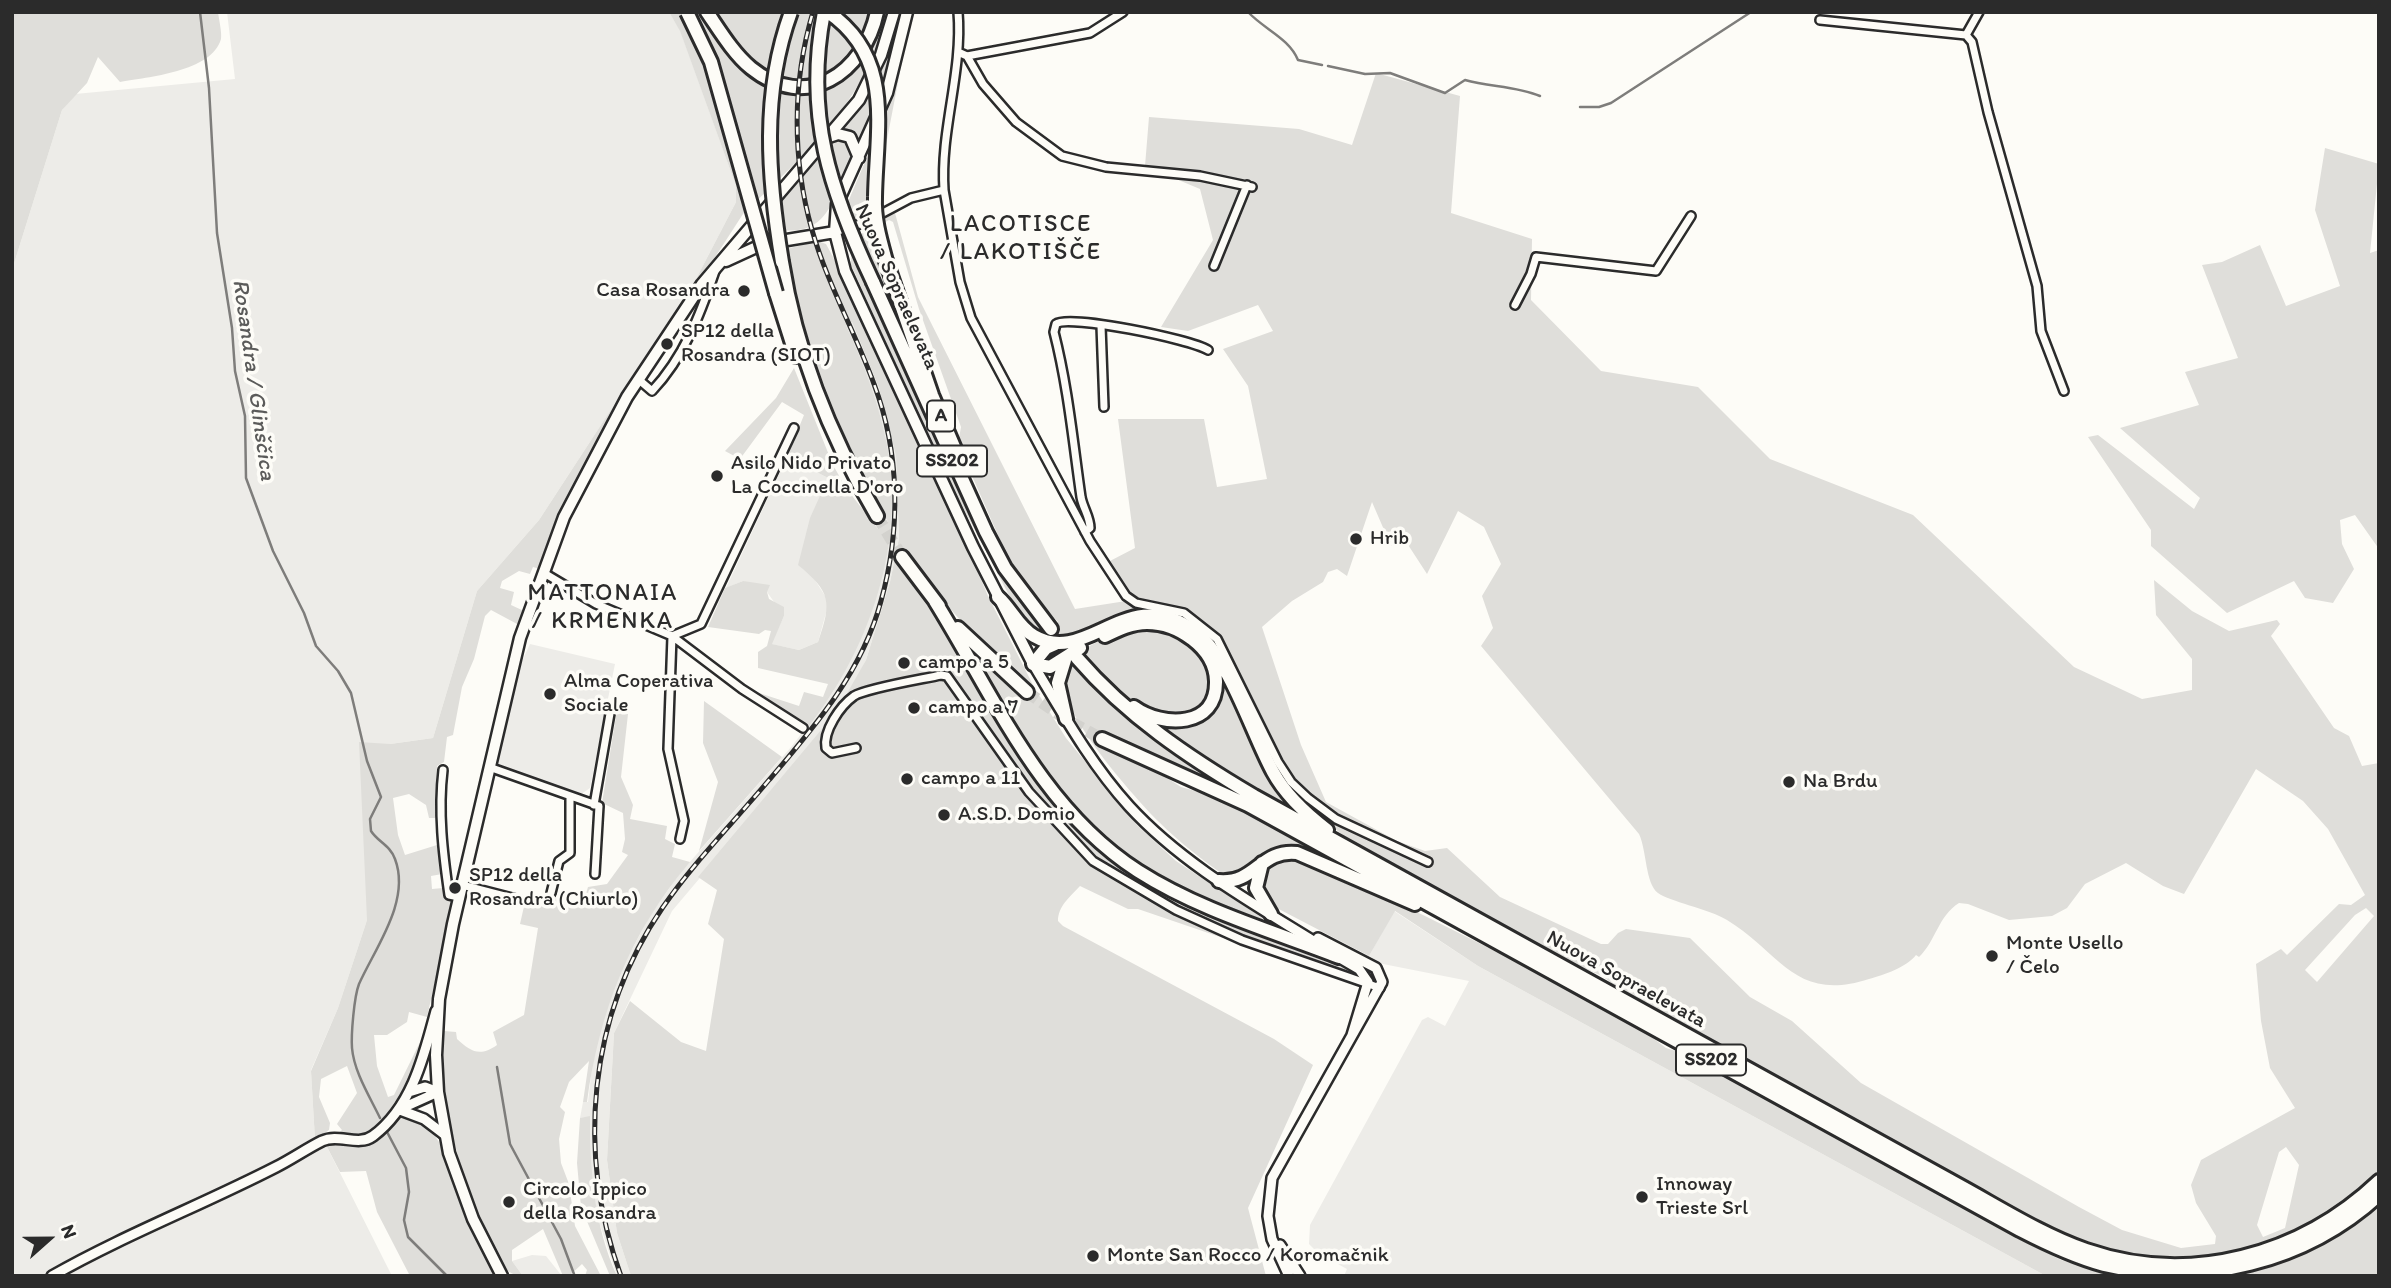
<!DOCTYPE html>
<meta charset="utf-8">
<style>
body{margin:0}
#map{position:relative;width:2391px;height:1288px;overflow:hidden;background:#fdfcf7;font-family:Itim,sans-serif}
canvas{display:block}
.frame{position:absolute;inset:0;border:14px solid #2b2b2b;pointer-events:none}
.north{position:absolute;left:14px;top:1204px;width:70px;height:70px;-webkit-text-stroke:5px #fdfcf7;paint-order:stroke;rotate:69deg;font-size:19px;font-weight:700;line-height:28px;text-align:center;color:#2b2b2b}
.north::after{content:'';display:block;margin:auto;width:24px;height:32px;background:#2b2b2b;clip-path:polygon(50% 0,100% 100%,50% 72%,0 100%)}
</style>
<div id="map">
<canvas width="2391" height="1288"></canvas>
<div class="frame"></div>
<div class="north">N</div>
</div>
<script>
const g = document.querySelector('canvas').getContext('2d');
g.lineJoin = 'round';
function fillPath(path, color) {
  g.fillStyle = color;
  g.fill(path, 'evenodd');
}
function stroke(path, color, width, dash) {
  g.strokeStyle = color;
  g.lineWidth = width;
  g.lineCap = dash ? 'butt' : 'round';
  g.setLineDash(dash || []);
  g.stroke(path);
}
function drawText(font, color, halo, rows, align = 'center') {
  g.font = font + ' Itim,sans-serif';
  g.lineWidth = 7;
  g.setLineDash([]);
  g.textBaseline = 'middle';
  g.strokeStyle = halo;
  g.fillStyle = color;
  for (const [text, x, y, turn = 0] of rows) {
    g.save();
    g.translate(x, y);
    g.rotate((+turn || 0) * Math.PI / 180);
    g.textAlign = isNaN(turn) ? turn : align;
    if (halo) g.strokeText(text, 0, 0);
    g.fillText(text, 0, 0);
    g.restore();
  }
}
const built = new Path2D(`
 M227,12h442l11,18 56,156v16l-40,77 -157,241 -62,71 -44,147 -43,6 -23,143v33l-29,88 -27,62 4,70 -273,136h-30v-1006l50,-160 5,-7 8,-9 160,-15z
 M852,322l27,66 17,68 3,82 -9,44 -24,78 -13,26 -35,52 -146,173 -58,122 -7,127 10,73 14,43h-14l-19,-57 -7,-43 -1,-59 -10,1 3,-16h5l6,-53 24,-74 34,-63 29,-40 111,-126 41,-54 58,-167 -2,-67 -19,-73 -24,-60z
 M787,457l41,21 -5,13 -10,86 16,25 -11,40 -19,8 -28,-6 13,-28 -17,-24 -24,-11 -17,7z
 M530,644l85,20 -25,124 -10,7 -83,-31 25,-103z
 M1394,911l84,55 568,310h-702l3,-7 -28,-15 -10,-10 1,-19 112,-205 6,-3 17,9 24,-45 -86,-17 -14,-8z
 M326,1145l66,131h-328l102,-52z
 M532,1255l14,1 16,20h-39l-11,-15z`);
const green = new Path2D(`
 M12,12h206c1,8 4,20 3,27 -9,33 -74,38 -101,43l-22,-25 -11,26 -25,27 -50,160z
 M669,12h218c-8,25 -15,49 -28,71 -26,48 -77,93 -116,131l-147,227 -28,57 -28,71 -7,-2 -3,7 -11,-3 -17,10 -2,7 14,4 -3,13 13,6 -5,14 -28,-15 -6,6 -11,43 -12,28 -9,48 -6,2 -3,25 -7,4 -2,52h-6l-3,-13 -17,-11 -16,4 5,37 7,20 32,-10 5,29 -11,2 1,13 11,-1 2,8 8,6 -26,115 -18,-5 -2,10 -20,13h-13l3,31 11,31 6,-2 28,-57 -9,37 -25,37 5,7c18,-11 37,8 46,23l34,89 24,45h-87l-33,-64 -11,-41 -26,1 -14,-27 16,-15 -5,-6 20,-31 -10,-27 -26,13 -2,18 11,26 -1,7 -14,10 -4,-69 27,-63 29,-88 -8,-178 31,2 43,-6 44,-147 62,-71 157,-241 40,-77v-16l-56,-155z
 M898,12l-14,69 -24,63 -7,-9 -12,-5c30,-37 44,-73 57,-118z
 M903,56l-17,89 -6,63 -20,10 -21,5 46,-108z
 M1376,73l84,23 -9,117 81,26 -1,61 70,71 97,16 72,72 143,56 161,152 68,32 50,-9v-31l-36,-44 -2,-35 38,31 37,20 48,-11 3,4 -9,12 63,92 15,8 13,30 17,-3v513h-145l55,-17 55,-27 -16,-18c-96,61 -193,56 -292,8l-415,-232 -19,-14 -40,-17 -206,-114 -47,-36 -33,-41 -55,-116c-22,-31 -62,-51 -100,-37 -17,6 -33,19 -50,23 -19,4 -37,-4 -49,-18l-74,-141 6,-4 34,73 57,85 13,-11 -28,-31 -22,-33 -50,-114 3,-17 -42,-118 -26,-87 -4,-2 -7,4 7,35 -6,3 28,85 -33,-67 -10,5 73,163 -4,7 -86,-190c-1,-32 19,-37 44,-52l23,84 157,312 51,-8 8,5 44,7 28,19 17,22c21,40 38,95 66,130 30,37 95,62 138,82l5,-2 -3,-6 -14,-3 -75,-37 -25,-16 -22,-20 -16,-24 -56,-119c-35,-40 -48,-23 -87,-40l-26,-37 27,-14 -17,-129h86l13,68 50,-8 -19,-93 -25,-37 50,-18 -15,-26 -70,26 -27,-4 52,-87 -13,-51 -55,-23 4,-49 150,12 53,16zM1372,502l19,44 10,-12 26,40 31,-63 26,16 17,37 -19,32 11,32 -12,18 158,188c8,17 6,49 19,59 10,8 51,16 69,27 54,33 68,83 142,59 15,-4 38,-12 47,-24l3,2c17,-16 19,-41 40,-54l9,1 41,16 43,-4 15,-8 18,-24 41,-21 37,23 21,8 72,-125 47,32 25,28 37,66 -14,10 -12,-1 -52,51 -6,-6 -25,15 5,57 9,47 25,40 -94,52 -10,25 5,18 20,33 -1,8 -34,4 -59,-18 -43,-23 -218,-124 -69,-62 -42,-24 -60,-59 -64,-9 -8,4 -10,11h-7l-101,-47 -53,-49 -22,3 -28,-10 -71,-39 -25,-57 -39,-118 30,-26 31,-19 5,-10 9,-3 10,7zM2366,908l8,8 -57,66 -12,-12 50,-55zM2286,1147l13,18 -14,63 -22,9 -6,-12 22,-73z
 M841,138l11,10v7c-18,37 -20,81 -70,75l-7,-23 53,-61z
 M2325,148l54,16 -9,89 9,-3v299l-24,-34 -15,5 2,24 12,25 -21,34 -28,-5 -11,-17 -67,32 -76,-67v-16l-63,-93 10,-2 96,74 6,-11 -80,-70 79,-23 -14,-33 53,-14 -36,-93 20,-3 38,-17 26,61 54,-20 -25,-76z
 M818,241l8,3 7,13 118,252 37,87 46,91 32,51 71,87 39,36 88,58 -6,2 -79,-33 -58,-33 -39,-36 -44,-55 -56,-101 43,32 4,-7c-46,-42 -87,-84 -123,-135l-11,9c24,33 49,65 70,99 52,85 100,181 193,228 64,33 136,50 200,84l-6,9 -214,-73h-10l-48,-23c-10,11 -22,20 -22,35l5,5 211,113 39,26 -65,143 18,68h-635l-14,-43 -10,-73 7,-127 16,-32 51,41 25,9 18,-112 -16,-15 9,-34 -19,-13 139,-166 29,-51 24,-78 9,-44 -3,-82 -17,-68 -27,-66 -6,3c19,42 36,86 43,132 14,95 -22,195 -80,269l-50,-33 40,13 5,-14 19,5 5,-13 -70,-16v-16l9,-6 4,-15 -6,-1 -6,4 -51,-7 17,-39 18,-7 27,4 -3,7 2,7 15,8v9l-12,28 27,6 19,-8c14,-40 13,-50 -20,-77l12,-47 18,-40 -41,-21 17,-42 -22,-13 -42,57 -15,-8 51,-53 18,-30 39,97 13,23 32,41 -1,-13 11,6c-46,-83 -80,-167 -100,-261l-12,2 5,29 -10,3 -13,-39z
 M1148,627c11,3 26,5 36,11 55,37 20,103 -46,67 -21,-12 -39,-35 -55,-52l-12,10 33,32 128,96 -130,-52 -3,6 59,27 23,15 43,12 161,87 -85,-36 -19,-3 -16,6 -18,18 -21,6c-23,-17 -46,-34 -67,-55 -24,-24 -103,-112 -95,-146 6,-31 57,-44 84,-49z
 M1222,673l78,141 -104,-59 -44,-33 45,-1z
 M704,701l78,56 -83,94 19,-69 -15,-39z
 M617,710l11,4 -7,63 12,28 -3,14 37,7 -2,13 10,5 -3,13 18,5c-60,70 -91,150 -103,240h-4l6,-41 -20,21 -9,25 5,5 -6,27 2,24 8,21 6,42 26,50h-16l2,-6 -5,-6 -13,12h-6l-20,-47 -31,21v11l11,15c-22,0 -28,-25 -36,-42 -29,-65 -48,-131 -43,-203l12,1 1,7c14,13 23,18 40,6l-4,-13 31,-17 14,-87 -18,-4 5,-22 18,4 11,-8 29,5 5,-16 19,-3 21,-29 -6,-3 3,-13 -2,-26 -21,-10z
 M1290,857l30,9 105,50 156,78 52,29 33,25 22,7 333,185 40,20 52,16h-67l-568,-310 -83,-55 -26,45 -96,-50 -13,-19c4,-24 8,-23 30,-30z
 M590,1116c0,55 4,109 27,160h-7l-29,-69 -4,-44 3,-45z`);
const stream = new Path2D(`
 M200,12l9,76 8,145 15,95 3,43 10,45 1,62 27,73 31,62 12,33 22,25 13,22 16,68 14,36 -11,22 1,12c7,11 19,14 24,28 16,42 -20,89 -36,125 -5,13 -8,51 -7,64 2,24 18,49 28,70
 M1248,12c17,18 41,26 50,48l24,5
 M1328,66l37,8 25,-1 55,20 20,-13c25,7 51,6 75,16
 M1580,107h19l12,-4 140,-91
 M497,1067l13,77 51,95 13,35
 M386,1130l20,38 3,24 -5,28 4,17 39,39`);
const trunkTunnel = new Path2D(`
 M877,516l25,41
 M1027,692l40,28 35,19`);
const minor = new Path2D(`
 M1820,20l146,15
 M1966,35l6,7 16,70 49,174 4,45 23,60
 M1966,35l13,-23
 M958,52l9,4 16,28 33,38 46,34 44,11 94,9 52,11
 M967,56l123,-23 33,-21
 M944,190l16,92 11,36 119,223 36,55 10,7 48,10 33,26 61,123 13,20 17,16 28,21 92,43
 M835,232l31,-10 45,-24 33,-8c-4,-60 19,-118 14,-178
 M1214,266l33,-81
 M1515,305l16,-31 5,-17 120,14 35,-55
 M1101,326l3,81
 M638,379l14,12c32,-34 48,-76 63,-120
 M1085,532l5,-4c0,-11 -7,-20 -9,-31 -8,-56 -13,-110 -27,-165l2,-8c12,-10 134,15 152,26
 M544,573l52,31 76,32 70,53 61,39
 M856,748l-24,5 -6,-5c-3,-17 14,-42 28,-52 13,-8 69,-17 87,-21l6,1 82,116 64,69 83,49 66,30 138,48
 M489,767l110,39 -4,68
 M443,770c-5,42 0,83 6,125l10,2
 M594,805l17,-97
 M680,839l4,-18 -16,-72 4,-113 29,-12 93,-196
 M462,885l58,15
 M551,893l8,-32 11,-8v-56`);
const tertiary = new Path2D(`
 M1033,664c29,48 57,99 96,142 54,59 127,99 194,141
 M1335,955l24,14 9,13 -16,53
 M398,1110l40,-18 -13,-5 -16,5
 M400,1110l24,9 21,16
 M1280,1245l20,31
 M52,1276c72,-41 150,-71 224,-109 16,-8 30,-18 46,-26 17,-8 36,6 51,-5 39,-29 51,-80 63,-125
 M1289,1276l-17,-37 -4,-23 4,-38 110,-196 -6,-14 -58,-30`);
const secondary = new Path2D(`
 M907,12l-20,81 -50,111 -2,28 10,39 25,54 103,222 60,117
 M829,137l9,-3 12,3 9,21
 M765,210l5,20 9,9
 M726,261l37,-17 72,-12
 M502,1276l-29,-57 -24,-66 -11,-61 -2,-37 3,-56 14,-75 67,-286 44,-121 63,-120 75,-113 157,-184 22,-45 13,-43`);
const trunk = new Path2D(`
 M707,12c13,19 26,41 44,56 55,45 113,5 126,-56
 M886,261l46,134 23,54
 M782,262c14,89 49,176 95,254
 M873,282l113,250 19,36 46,61
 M776,293l20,63
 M902,557l37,49
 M998,597c13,11 20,30 36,39 53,31 92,-53 159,-6 35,24 59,104 80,142 13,24 33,42 54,58
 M935,601c59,95 105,207 203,270 61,39 134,60 201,86
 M958,628l69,64
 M1105,636c14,-7 27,-13 42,-13 30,0 68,24 69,58 1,47 -53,47 -82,26
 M1055,644l-9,4 -13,16 17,3 30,-19
 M1077,658c50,58 111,99 177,138l708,391c40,22 81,48 124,63 104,36 215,5 293,-69
 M1065,660l-7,23 8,36
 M1102,739l146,66 772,425c27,14 54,27 84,35 97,23 202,-3 275,-70
 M1262,863l-6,25 15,26
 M1219,881c37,3 41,-32 78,-28l118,51`);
const rail = new Path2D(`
 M621,1276c-45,-123 -33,-260 42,-369 31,-45 71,-85 106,-127 47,-55 93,-108 112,-179 20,-72 19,-148 -7,-217 -19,-52 -47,-101 -62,-154 -20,-70 -20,-148 1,-218`);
const trunkBridge = new Path2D(`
 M687,12l24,50 65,231
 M824,12c-20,102 6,179 49,270
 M828,12c67,46 48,117 47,185 -1,22 5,42 11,64
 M782,262c-14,-84 -21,-168 9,-250`);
const markers = [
 [744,291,7,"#2b2b2b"],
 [667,344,7,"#2b2b2b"],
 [717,476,7,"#2b2b2b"],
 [1356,539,7,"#2b2b2b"],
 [904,663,7,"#2b2b2b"],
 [550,694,7,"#2b2b2b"],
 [914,708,7,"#2b2b2b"],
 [907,779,7,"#2b2b2b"],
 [1789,782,7,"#2b2b2b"],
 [944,815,7,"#2b2b2b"],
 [455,888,7,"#2b2b2b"],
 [1992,956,7,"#2b2b2b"],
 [1642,1197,7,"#2b2b2b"],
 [509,1202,7,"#2b2b2b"],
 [1093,1256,7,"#2b2b2b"]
];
const shields = [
 [941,416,28],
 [952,461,70],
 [1711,1060,70]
];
const shieldNames = [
 ["A",941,416],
 ["SS202",952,461],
 ["SS202",1711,1060]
];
const streetNames = [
 ["Nuova Sopraelevata",896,287,66],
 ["Nuova Sopraelevata",1626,980,29]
];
const poiNames = [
 ["Casa Rosandra",730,291,"right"],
 ["SP12 della",681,332],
 ["Rosandra (SIOT)",681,356],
 ["Asilo Nido Privato",731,464],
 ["La Coccinella D'oro",731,488],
 ["Hrib",1370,539],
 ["campo a 5",918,663],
 ["Alma Coperativa",564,682],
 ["Sociale",564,706],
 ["campo a 7",928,708],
 ["campo a 11",921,779],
 ["Na Brdu",1803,782],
 ["A.S.D. Domio",958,815],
 ["SP12 della",469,876],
 ["Rosandra (Chiurlo)",469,900],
 ["Monte Usello",2006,944],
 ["/ Čelo",2006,968],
 ["Innoway",1656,1185],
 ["Trieste Srl",1656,1209],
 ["Circolo Ippico",523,1190],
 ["della Rosandra",523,1214],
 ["Monte San Rocco / Koromačnik",1107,1256]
];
const waterNames = [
 ["Rosandra / Glinščica",253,380,82]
];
const quarterNames = [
 ["LACOTISCE",1021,225],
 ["/ LAKOTIŠČE",1021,253],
 ["MATTONAIA",603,594],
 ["/ KRMENKA",603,622]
];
fillPath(built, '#edece8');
fillPath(green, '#dfdeda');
stroke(stream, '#7e7d7b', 2.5);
stroke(trunkTunnel, '#d3d2ce', 12, [12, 6]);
stroke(minor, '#2b2b2b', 12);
stroke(tertiary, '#2b2b2b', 14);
stroke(secondary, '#2b2b2b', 15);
stroke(trunk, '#2b2b2b', 18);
stroke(minor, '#fdfcf7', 7);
stroke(tertiary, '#fdfcf7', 9);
stroke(secondary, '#fdfcf7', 10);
stroke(trunk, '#fdfcf7', 12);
stroke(rail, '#2b2b2b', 5);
stroke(rail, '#fdfcf7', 2.5, [8]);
stroke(trunkBridge, '#2b2b2b', 18, []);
stroke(trunkBridge, '#fdfcf7', 12);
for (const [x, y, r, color] of markers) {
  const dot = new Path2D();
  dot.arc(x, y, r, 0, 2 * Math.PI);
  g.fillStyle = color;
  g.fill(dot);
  stroke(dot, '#fdfcf7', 2.5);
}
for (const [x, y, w] of shields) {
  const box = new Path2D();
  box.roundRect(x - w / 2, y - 15.5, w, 31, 5);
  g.fillStyle = '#fdfcf7';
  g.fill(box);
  stroke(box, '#2b2b2b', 2);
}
drawText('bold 19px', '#2b2b2b', null, shieldNames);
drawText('21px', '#2b2b2b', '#fdfcf7', streetNames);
drawText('21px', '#2b2b2b', '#fdfcf7', poiNames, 'left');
drawText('italic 23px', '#5b5b5a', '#fdfcf7', waterNames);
g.letterSpacing = '2px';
drawText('24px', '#2b2b2b', '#fdfcf7', quarterNames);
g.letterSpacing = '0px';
</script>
